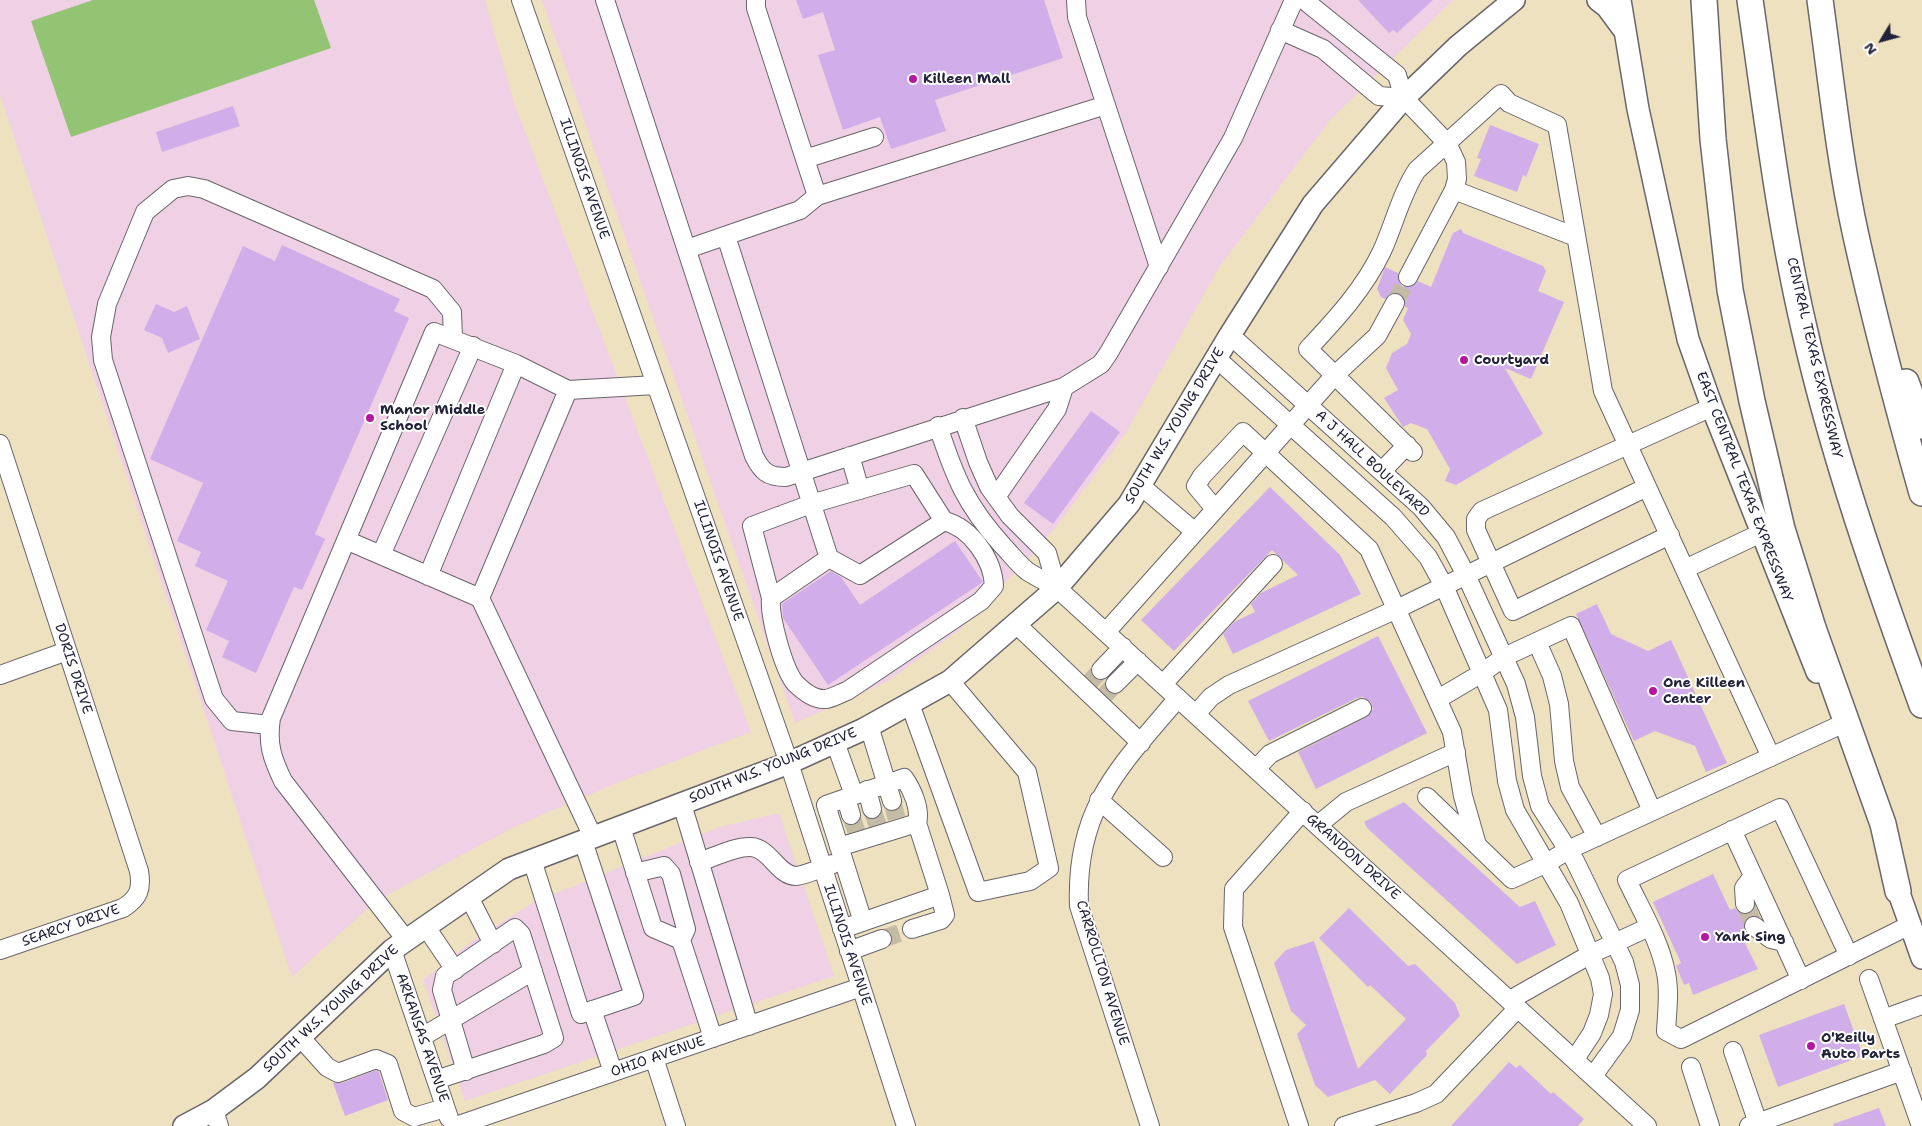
<!DOCTYPE html>
<style>
body{margin:0}
#map{position:relative;width:1922px;height:1126px;overflow:hidden;background:#ede1c0;font-family:"Shantell Sans",sans-serif}
canvas{display:block}
.north{position:absolute;left:1857px;top:15px;width:50px;height:50px;-webkit-text-stroke:4px #fff;paint-order:stroke;rotate:233deg;font-size:14px;font-weight:700;line-height:20px;text-align:center;color:#22223b}
.north::after{content:'';display:block;margin:auto;width:18px;height:22px;background:#22223b;clip-path:polygon(50% 0,100% 100%,50% 72%,0 100%)}
</style>
<div id="map">
<canvas width="1922" height="1126"></canvas>
<div class="north">N</div>
</div>
<script>
const g = document.querySelector('canvas').getContext('2d');
g.lineJoin = 'round';
function fillPath(path, color) {
  g.fillStyle = color;
  g.fill(path, 'evenodd');
}
function stroke(path, color, width, dash) {
  g.strokeStyle = color;
  g.lineWidth = width;
  g.lineCap = dash ? 'butt' : 'round';
  g.setLineDash(dash || []);
  g.stroke(path);
}
function drawText(font, color, halo, rows, align = 'center') {
  g.font = font + ' "Shantell Sans",sans-serif';
  g.lineWidth = 4;
  g.setLineDash([]);
  g.textBaseline = 'middle';
  g.strokeStyle = halo;
  g.fillStyle = color;
  for (const [text, x, y, turn = 0] of rows) {
    g.save();
    g.translate(x, y);
    g.rotate((+turn || 0) * Math.PI / 180);
    g.textAlign = isNaN(turn) ? turn : align;
    if (halo) g.strokeText(text, 0, 0);
    g.fillText(text, 0, 0);
    g.restore();
  }
}
const built = new Path2D(`
 M0,0h485l30,105 236,627 -134,51 -103,44 -138,74 -84,76 -292,-883z
 M542,0h911l-123,120 -110,146 -96,170 -68,91 -28,32 -68,71 -74,52 -91,41z
 M779,813l55,163 -369,125 -42,-121 52,-41 59,-37 186,-75z`);
const green = new Path2D(`
 M93,0h221l17,48 -260,89 -40,-116z`);
const building = new Path2D(`
 M796,0h248l19,58 -128,42 11,31 -55,18 -11,-32 -37,13 -25,-75 17,-5 -12,-38 -20,7z
 M1358,0h75l-36,33 -4,-3 -4,3z
 M233,106l7,20 -78,26 -6,-20z
 M1490,125l49,19 -13,33 -3,-2 -6,17 -43,-16 7,-17 -4,-1z
 M1461,229l2,4 80,33 3,5 -8,20 26,11 -33,77 -26,-11 38,66 -87,51 -11,-4 5,-12 -23,-40 -16,-6 -8,4 -19,-29 14,-8 -12,-22 6,-15 15,-9 4,-10 -8,-14 5,-12 -3,-1 -1,-10 -10,-5 -9,7 -4,-2 -4,-8 8,-22 13,6 1,9 4,5 10,-1 5,-5 13,6 22,-54z
 M282,245l118,54 -6,12 15,7 -94,216 10,5 -23,51 -8,-3 -38,86 -34,-16 7,-16 -23,-11 22,-49 -33,-15 6,-14 -24,-11 26,-58 -53,-24 93,-213 32,15z
 M156,304l18,8 13,-6 13,33 -32,14 -6,-15 -18,-8z
 M1091,411l29,21 -67,92 -29,-21z
 M1270,487l70,68 21,39 -128,60 -10,-20 11,-12 21,-10 -4,-8 10,-11 37,-18 -26,-25 -98,101 -33,-31z
 M955,541l28,41 -155,103 -45,-67 -1,-14 49,-33 10,6 19,28z
 M1597,604l14,30 37,17 23,-11 56,123 -21,9 -11,-26 -40,-15 -21,10 -58,-127z
 M1378,636l49,97 -111,56 -18,-37 69,-35 6,-8 -2,-6 -8,-6 -6,1 -88,43 -21,-40z
 M1404,802l116,105 15,-6 21,44 -39,19 -149,-135 -4,-7z
 M1713,874l17,36 5,-2 5,5 6,2 9,-7 4,9 -9,-1 -4,3 -2,12 -4,2 18,36 -65,26 -4,-12 -5,2 -8,-19 5,-3 -28,-61z
 M1349,908l59,58 7,-2 40,39 5,13 -34,35 1,4 -37,39 -15,-14 -47,17 -13,-12 -18,-51 9,-9 -15,-14 -17,-48 12,-13 28,-9 44,128 48,-50 -36,-34 -2,2 -49,-49z
 M1844,1004l19,52 -85,31 -19,-52z
 M1509,1062l7,6 4,-3 31,29 2,-2 31,27 -6,7h-127z
 M376,1070l3,2 9,28 -43,16 -12,-33h9z
 M1879,1108l7,18h-52l-1,-2z`);
const minorTunnel = new Path2D(`
 M1395,303l13,-26
 M1089,683l12,-13
 M1103,697l12,-13
 M892,801l5,19
 M872,809l6,17
 M851,815l6,18
 M1745,904l9,22
 M882,939l30,-10`);
const minor = new Path2D(`
 M521,0l268,763 117,363
 M605,0l149,456c8,16 14,21 32,21l278,-90 37,-23 7,-10 125,-216 61,-138
 M756,0v8l61,188
 M1076,0l1,17 82,250
 M1304,0l93,75 7,23 43,45 9,19 1,17 -3,11 -46,87
 M1280,30l43,19 56,47 25,2
 M805,159l69,-22
 M1454,190l122,47
 M726,236l103,322 31,17 84,-54 -30,-47 -103,30 -59,22 19,72c-2,18 12,70 24,85 7,7 19,17 30,16 6,0 16,-6 22,-8l134,-90 13,-15c-1,-27 -24,-59 -50,-65
 M687,249l113,-39 17,-14 289,-91
 M1230,335l191,172 25,30 20,38 50,109 9,33 7,59 8,30 35,55 49,101 6,23v25l-8,26 -29,40
 M1216,358l177,159 35,40 16,29 54,124 9,71 8,29 54,93 31,75 3,16 -4,21 -7,18 -17,26
 M963,418l15,44 11,25 21,29 37,37 10,35
 M938,426c17,52 28,79 65,120 8,8 15,18 24,25 9,6 20,11 30,17l590,538
 M0,444l139,427c3,18 0,27 -16,37l-123,42
 M1413,452l-105,-103c28,-30 56,-60 74,-98 12,-26 19,-57 35,-81l84,-76 8,9 48,22 46,266 168,366
 M850,456l10,34
 M1382,471l25,-26
 M1140,485l55,47
 M996,497l61,-88 7,-22
 M1215,509l-19,-23 6,-10 41,-44 126,117 83,183 11,64 14,49
 M1670,535l-157,76 -37,-81v-11l6,-8 230,-104
 M346,540l134,58 113,239
 M381,555l92,-209
 M1685,569l76,-36
 M428,576l88,-212
 M480,598l88,-208
 M771,598l58,-40
 M1016,624l125,119
 M1106,632l229,-257 42,-39 18,-33
 M1537,642l15,34 7,28 5,57 6,26 27,50
 M1101,670l22,-23
 M0,675l67,-24
 M1115,684l23,-23
 M1163,684l110,-120
 M1438,699l44,-26 22,-16 67,-31 81,185
 M910,704l68,188 52,-11 19,-13 -22,-96 -77,-91
 M1196,714l15,-17 18,-12 168,-76 250,-122
 M270,725l-38,-4 -18,-22 -111,-339 -2,-23 6,-33 38,-92 28,-23 15,-3 16,3 229,100 19,23 1,26
 M869,726l23,75
 M835,742l19,53
 M1256,769l14,-15 92,-46
 M867,790l5,19
 M1427,797l85,82 35,-16 21,-13 270,-124
 M846,798l5,17
 M1099,800l64,57
 M682,804l67,222
 M1318,825l28,-23 110,-50
 M621,827l32,101 28,12 32,98
 M1732,830l69,150
 M839,847l78,-24
 M532,860l49,154 53,-18 -51,-155
 M699,862c16,-5 36,-16 52,-15 19,1 27,29 45,29 11,-1 26,-9 37,-12
 M635,873l29,-7 7,8 15,55 -5,11
 M469,897l24,47
 M1745,904l-1,-16 9,-12
 M1754,926l17,13 13,3
 M426,927l29,43
 M842,929l98,-34 -23,-72c4,-14 -5,-34 -13,-45l-78,27 37,117
 M912,929l29,-9 4,-5 -5,-20
 M407,941l-124,-160c-11,-23 -16,-37 -12,-63l163,-386 82,32 52,26 88,-5
 M392,950l57,168
 M849,951l33,-12
 M1849,956l-69,-148 -153,72c14,30 33,61 39,93 4,19 1,39 0,58l15,8 229,-114
 M1869,979l52,147
 M1510,1000l81,-46 58,-27
 M592,1010l21,62
 M1883,1019l39,-14
 M300,1037l27,30 11,6 38,-14 12,5 15,47 11,6 31,-9
 M422,1037l111,-66
 M1733,1051l25,72
 M654,1058l22,68
 M1691,1067l19,59
 M436,1080l108,-36 10,-6 -33,-104 -6,-6 -70,48 -3,14 24,81
 M214,1110l5,16
 M456,1126l405,-139
 M1150,1126l-71,-220c-4,-98 40,-138 99,-208
 M1299,1126l-66,-199 1,-38 69,-78
 M1344,1126l72,-23 20,-9 82,-86
 M1749,1126l153,-55`);
const major = new Path2D(`
 M1598,0l9,7 17,23
 M1620,0l18,109 50,230 24,68 105,265
 M1893,876l29,82
 M184,1126l30,-16 43,-32 135,-128 117,-81 280,-106 75,-34 86,-48 107,-93 72,-84 101,-169 83,-131 91,-106 54,-52 56,-46`);
const highway = new Path2D(`
 M1704,0l9,139 17,151 22,111 30,128 31,99 70,196 15,67
 M1750,0c16,110 29,220 54,328 29,128 73,253 118,377
 M1820,0c11,79 19,159 36,236 19,86 42,172 66,257
 M1906,382l16,44`);
const markers = [
 [913,79,5,"#b5179e"],
 [1464,360,5,"#b5179e"],
 [370,418,5,"#b5179e"],
 [1653,691,5,"#b5179e"],
 [1705,937,5,"#b5179e"],
 [1811,1046,5,"#b5179e"]
];
const poiNames = [
 ["Killeen Mall",923,79],
 ["Courtyard",1474,360],
 ["Manor Middle",380,410],
 ["School",380,426],
 ["One Killeen",1663,683],
 ["Center",1663,699],
 ["Yank Sing",1715,937],
 ["O'Reilly",1821,1038],
 ["Auto Parts",1821,1054]
];
const streetNames = [
 ["ILLINOIS AVENUE",584,179,71],
 ["CENTRAL TEXAS EXPRESSWAY",1814,358,77],
 ["SOUTH W.S. YOUNG DRIVE",1175,426,-59],
 ["A J HALL BOULEVARD",1372,464,43],
 ["EAST CENTRAL TEXAS EXPRESSWAY",1744,487,69],
 ["ILLINOIS AVENUE",718,561,71],
 ["DORIS DRIVE",73,669,72],
 ["SOUTH W.S. YOUNG DRIVE",773,766,-22],
 ["GRANDON DRIVE",1353,857,42],
 ["SEARCY DRIVE",71,926,-19],
 ["ILLINOIS AVENUE",847,945,72],
 ["CARROLLTON AVENUE",1102,973,73],
 ["SOUTH W.S. YOUNG DRIVE",331,1009,-43],
 ["ARKANSAS AVENUE",422,1038,71],
 ["OHIO AVENUE",658,1057,-19]
];
fillPath(built, '#f0d0e5');
fillPath(green, '#93c474');
fillPath(building, '#d1aee9');
stroke(minorTunnel, '#c4bba5', 18, [18, 9]);
stroke(minor, '#69656a', 20);
stroke(major, '#69656a', 24);
stroke(highway, '#69656a', 28);
stroke(minor, '#fff', 18);
stroke(major, '#fff', 21);
stroke(highway, '#fff', 25);
for (const [x, y, r, color] of markers) {
  const dot = new Path2D();
  dot.arc(x, y, r, 0, 2 * Math.PI);
  g.fillStyle = color;
  g.fill(dot);
  stroke(dot, '#fff', 2);
}
drawText('bold 14px', '#22223b', '#fff', poiNames, 'left');
drawText('14px', '#22223b', '#fff', streetNames);
</script>
